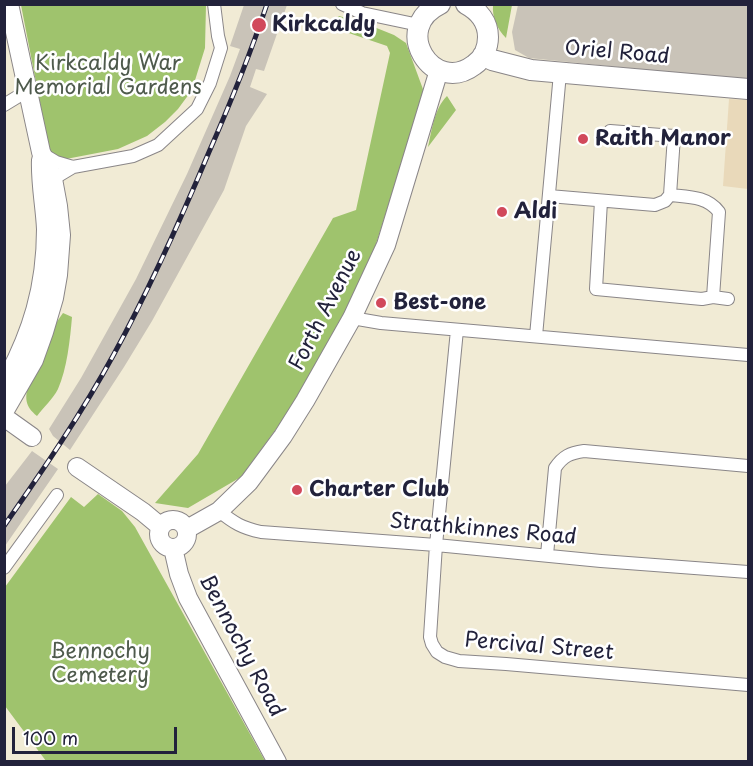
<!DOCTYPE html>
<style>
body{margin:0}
#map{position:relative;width:753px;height:766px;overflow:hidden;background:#f1ebd5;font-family:"Playpen Sans",sans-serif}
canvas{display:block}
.frame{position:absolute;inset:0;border:6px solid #22223b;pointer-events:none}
.scale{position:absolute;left:12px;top:727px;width:165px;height:27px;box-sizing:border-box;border:3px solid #22223b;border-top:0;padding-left:8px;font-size:18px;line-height:21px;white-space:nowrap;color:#22223b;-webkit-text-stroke:4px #fff;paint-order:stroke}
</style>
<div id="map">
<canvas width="753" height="766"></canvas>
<div class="frame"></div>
<div class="scale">100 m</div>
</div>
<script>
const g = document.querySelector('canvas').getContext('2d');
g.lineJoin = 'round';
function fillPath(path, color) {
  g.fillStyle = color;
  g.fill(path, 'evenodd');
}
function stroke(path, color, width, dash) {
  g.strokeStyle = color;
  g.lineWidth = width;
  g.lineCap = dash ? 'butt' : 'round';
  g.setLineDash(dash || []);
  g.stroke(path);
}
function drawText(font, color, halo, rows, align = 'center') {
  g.font = font + ' "Playpen Sans",sans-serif';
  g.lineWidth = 5;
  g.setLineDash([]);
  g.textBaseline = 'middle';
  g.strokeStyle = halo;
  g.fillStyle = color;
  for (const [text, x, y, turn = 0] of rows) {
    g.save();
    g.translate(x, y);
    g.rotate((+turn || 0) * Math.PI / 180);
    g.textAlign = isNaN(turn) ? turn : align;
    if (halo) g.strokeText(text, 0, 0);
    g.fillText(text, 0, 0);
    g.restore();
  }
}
const built = new Path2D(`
 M729,99l19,1v89l-25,-3z`);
const industrial = new Path2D(`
 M244,5h43l-23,66 -8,-2 -6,18 17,7 -21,32 -22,64 -72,131 -28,46 -54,83 -17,-14 -4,-7 32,-51 55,-99 51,-105 43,-98 10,-27 -10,-3z
 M518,5h230v75l-219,-22 -14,-8 -3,-18z
 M32,451l26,18 -53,77v-60z`);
const green = new Path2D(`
 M21,5h185l-1,43 -13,42 -14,19 -13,13 -18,14 -29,13 -52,10 -16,-5z
 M493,5h19l-6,33c-9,-9 -14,-21 -13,-33z
 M339,16l25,7 30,12 12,8 18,49 -60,190 -61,110 -62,85 -53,31 -33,-5 43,-49 135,-236 23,-8 34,-157 -3,-7 -50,-17 -2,-8z
 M447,96l9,14 -28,37c4,-17 6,-38 19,-51z
 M63,313l9,4c-2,23 -5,52 -14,72 -5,10 -15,19 -21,27 -12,-10 -12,-17 -9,-31l23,-55z
 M98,494l24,17 13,16 130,234h-219l-41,-55v-119l66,-90 13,10z`);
const street = new Path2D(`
 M342,4l20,9 57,12
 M4,105l23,-14
 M610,131l64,5 -4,59
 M41,153l15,9 17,5
 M53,179l20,-12 60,-11 25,-11 39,-36 13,-26 11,-35 -3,-12 -4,-32
 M549,196l106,9 10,-4 5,-6c18,2 37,1 49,17l-6,85
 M601,201l-5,88 106,10 11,-2 15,2
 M352,318l29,5 367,32
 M457,330l-21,215 -6,92 2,7 5,8 8,5 14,4 47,3 242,21
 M536,336l24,-263
 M219,511c15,12 23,17 42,21l175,13 165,16 147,11
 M547,555l8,-87c8,-12 15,-15 29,-17l164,15
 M4,568l53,-73`);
const secondary = new Path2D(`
 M4,384c28,-51 42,-97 42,-155 -1,-23 -6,-46 -5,-69
 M4,412l30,-52 10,-28 10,-34 4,-23 3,-40 -3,-29 -5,-27 -12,-27 -32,-148
 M4,417l28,20
 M77,467l66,45 18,15
 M159 534a14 14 0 1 1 28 0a14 14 0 1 1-28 0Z
 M187,529l32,-18 30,-29 34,-46 22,-35 47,-83 34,-73 53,-175
 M173,548l6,26 9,24 89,164`);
const primary = new Path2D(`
 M440,4c-50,24 -7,92 34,61 9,-6 14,-17 14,-28 0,-15 -9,-26 -22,-33
 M483,55l9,5 39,10 217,19`);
const rail = new Path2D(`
 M4,526c39,-56 78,-113 110,-172 36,-66 66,-133 95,-202 21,-48 41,-97 58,-148`);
const markers = [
 [259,25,8,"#d1495b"],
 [583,139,6,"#d1495b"],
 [502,212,6,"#d1495b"],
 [381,303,6,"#d1495b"],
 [297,490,6,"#d1495b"]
];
const poiNames = [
 ["Kirkcaldy",272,25],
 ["Raith Manor",595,139],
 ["Aldi",514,212],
 ["Best-one",393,303],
 ["Charter Club",309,490]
];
const streetNames = [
 ["Oriel Road",617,53,5],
 ["Forth Avenue",326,310,-63],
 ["Strathkinnes Road",483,530,5],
 ["Bennochy Road",241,646,62],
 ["Percival Street",539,647,5]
];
const parkNames = [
 ["Kirkcaldy War",108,64],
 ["Memorial Gardens",108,88],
 ["Bennochy",100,652],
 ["Cemetery",100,676]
];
fillPath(built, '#e9d9ba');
fillPath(industrial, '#c9c3b8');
fillPath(green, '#9fc36d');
stroke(street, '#8a8688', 14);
stroke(secondary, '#8a8688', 20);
stroke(primary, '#8a8688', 22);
stroke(street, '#fff', 12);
stroke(secondary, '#fff', 18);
stroke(primary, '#fff', 20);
stroke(rail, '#22223b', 5);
stroke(rail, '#fff', 3, [9]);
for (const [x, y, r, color] of markers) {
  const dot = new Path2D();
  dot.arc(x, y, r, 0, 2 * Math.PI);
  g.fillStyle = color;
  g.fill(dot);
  stroke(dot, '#fff', 2);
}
drawText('bold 21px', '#22223b', '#fff', poiNames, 'left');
drawText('21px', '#22223b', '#fff', streetNames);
drawText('21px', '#4e5a4c', '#fff', parkNames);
</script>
